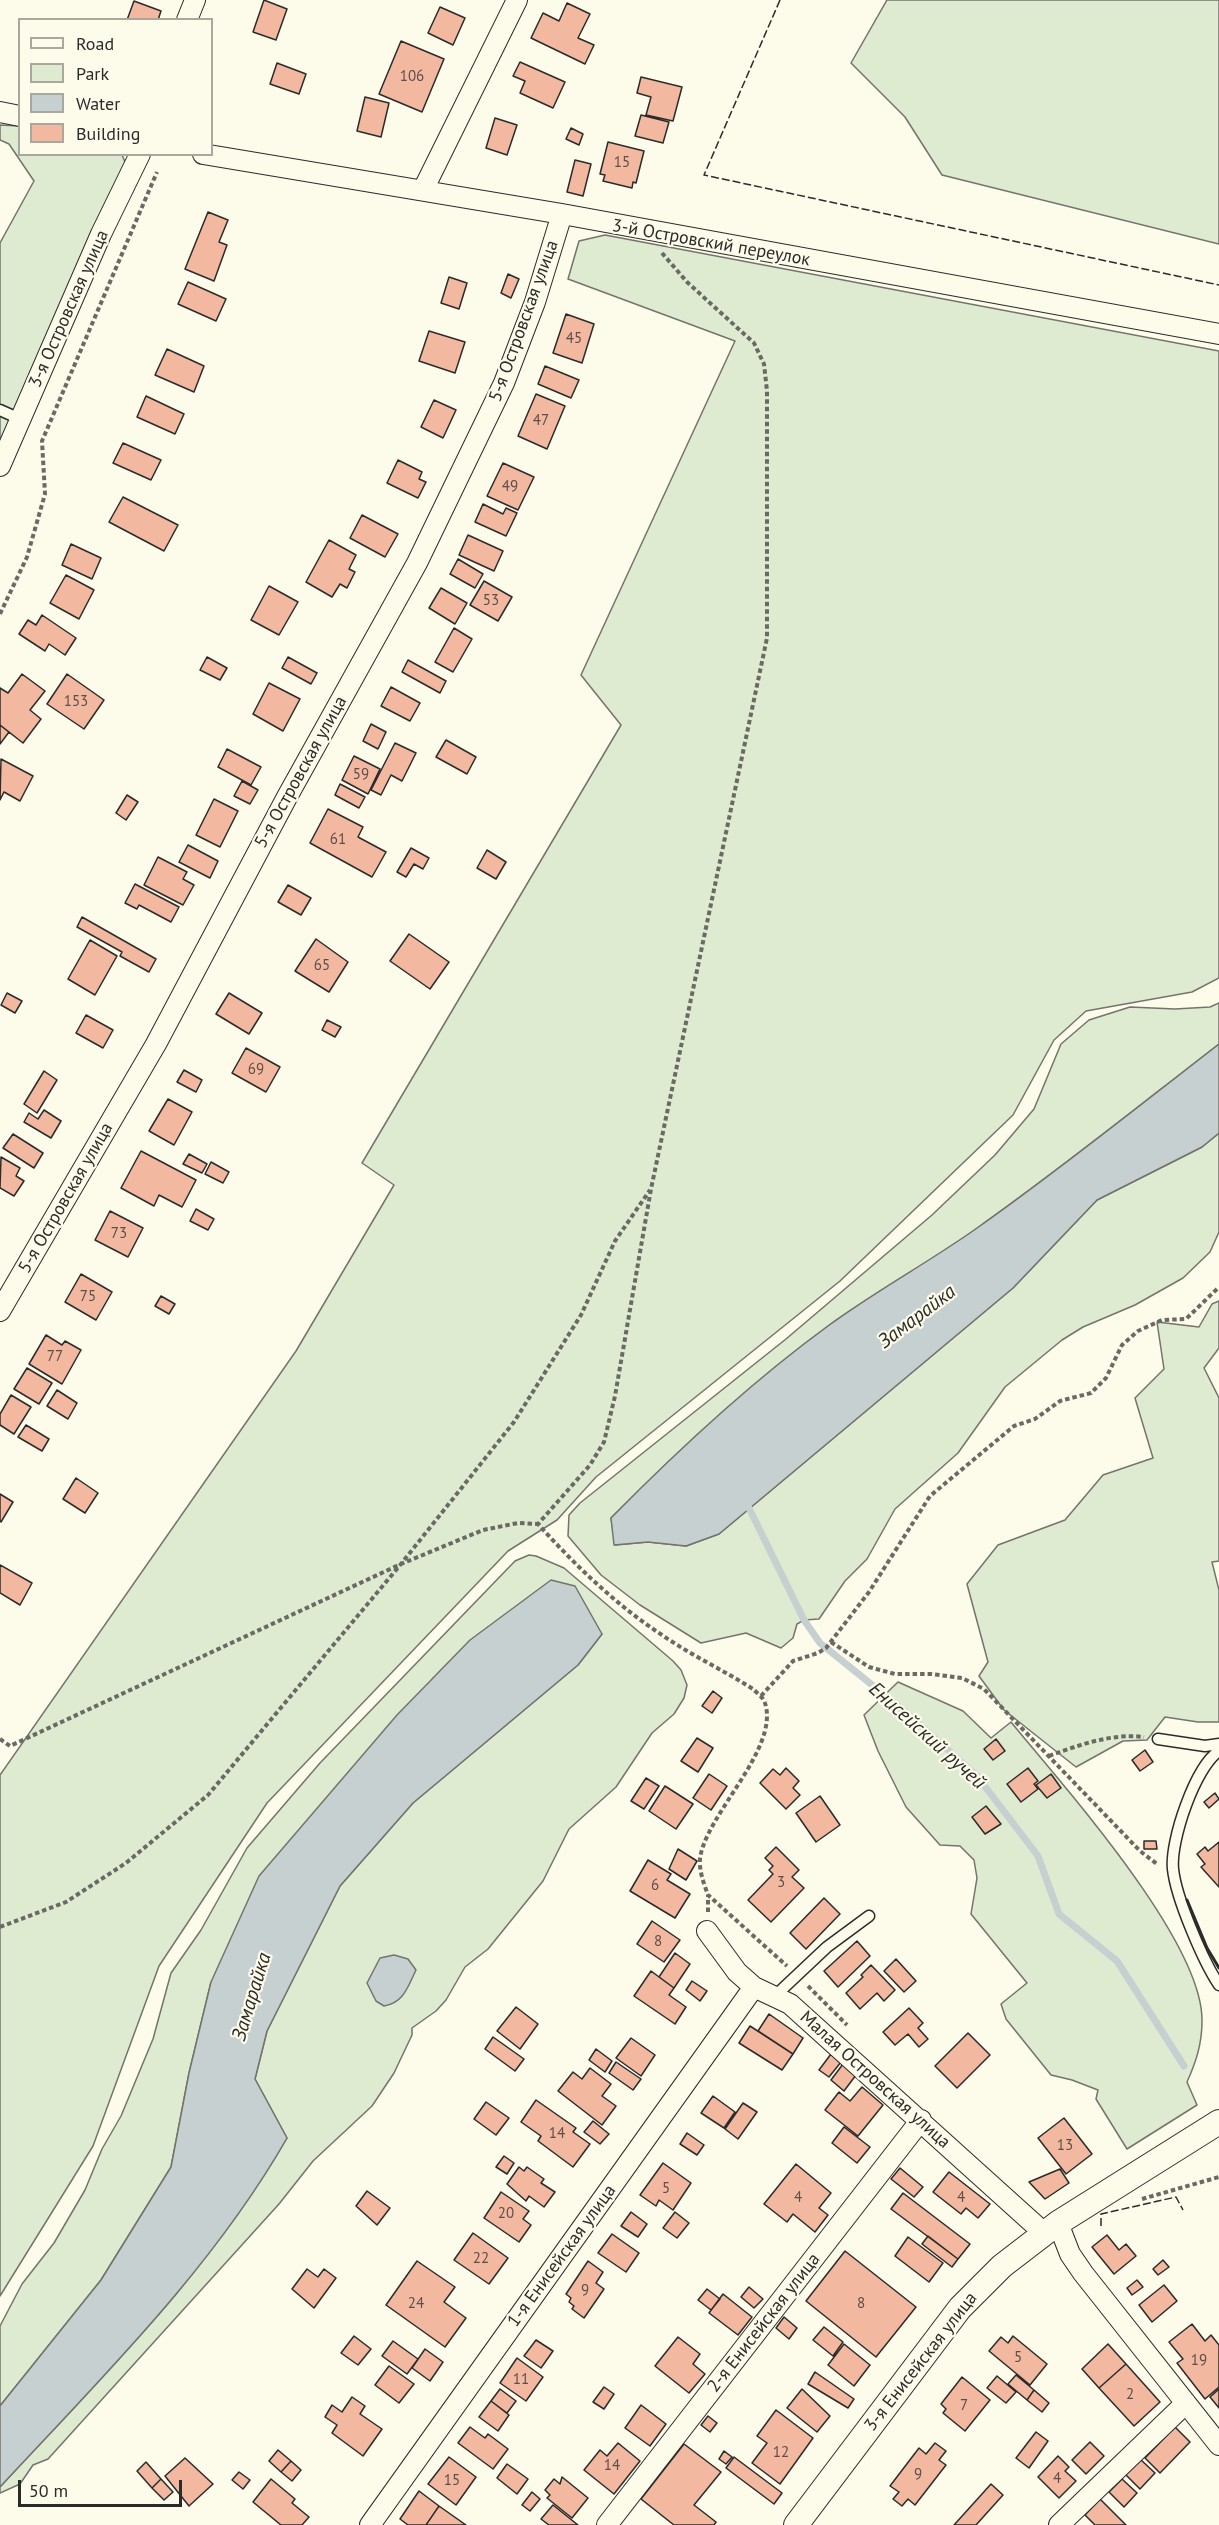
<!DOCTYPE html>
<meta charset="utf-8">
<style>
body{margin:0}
#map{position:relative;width:1219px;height:2525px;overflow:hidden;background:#fdfbea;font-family:"PT Sans",sans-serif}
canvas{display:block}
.legend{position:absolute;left:18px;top:18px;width:195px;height:138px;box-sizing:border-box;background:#fdfbea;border:2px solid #a9a89e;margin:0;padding:8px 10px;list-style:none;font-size:18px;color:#2b2b2b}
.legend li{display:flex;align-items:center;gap:12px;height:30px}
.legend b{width:30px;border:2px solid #a9a89e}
.scale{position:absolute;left:18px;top:2480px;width:164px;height:27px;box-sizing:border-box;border:3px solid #2b2b2b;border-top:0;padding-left:8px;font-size:18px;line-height:21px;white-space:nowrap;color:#2b2b2b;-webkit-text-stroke:4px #fdfbea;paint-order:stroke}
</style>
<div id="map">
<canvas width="1219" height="2525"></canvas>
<ul class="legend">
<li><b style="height:8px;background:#fdfbea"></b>Road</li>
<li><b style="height:16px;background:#deebd1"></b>Park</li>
<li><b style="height:16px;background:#c7d0d0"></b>Water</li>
<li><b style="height:16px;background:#f2b8a0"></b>Building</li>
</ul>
<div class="scale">50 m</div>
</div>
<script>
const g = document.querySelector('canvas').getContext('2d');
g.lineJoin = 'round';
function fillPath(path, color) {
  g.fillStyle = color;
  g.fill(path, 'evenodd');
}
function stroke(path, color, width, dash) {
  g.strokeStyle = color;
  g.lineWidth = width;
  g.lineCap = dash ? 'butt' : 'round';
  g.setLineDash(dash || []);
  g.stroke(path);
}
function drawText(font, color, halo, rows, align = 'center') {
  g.font = font + ' "PT Sans",sans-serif';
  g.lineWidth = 4.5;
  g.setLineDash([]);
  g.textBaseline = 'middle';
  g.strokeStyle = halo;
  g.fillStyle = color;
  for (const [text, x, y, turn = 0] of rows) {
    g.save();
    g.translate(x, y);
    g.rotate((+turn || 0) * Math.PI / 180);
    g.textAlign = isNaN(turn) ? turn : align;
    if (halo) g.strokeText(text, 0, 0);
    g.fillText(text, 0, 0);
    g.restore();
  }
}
const green = new Path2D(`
 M887,0h332v244l-277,-69 -37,-58 -54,-54z
 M0,125l19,1 1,28 102,1 4,9 -126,282v-203l34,-62 -25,-37 -9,-4z
 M605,235l614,116v627l-27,14 -106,19 -32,29 -41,75 -173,166 -244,196 -39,43 -49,31 -241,252 -108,163 -66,180 -93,150v-521l296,-424 98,-166 -32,-22 259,-438 -40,-50 154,-334 -167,-62 11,-38z
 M1219,1003v41c-79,61 -157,124 -239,182 -49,36 -102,64 -152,100 -78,57 -149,123 -217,192l4,27 33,-3 38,4 33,-12 294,-246 84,-88 105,-53 17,-14v99l-9,20 -27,26 -48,27 -52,22 -21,13 -57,47 -47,66 -63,56 -28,50 -22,22 -26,38 -15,1 -7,4 -4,14 -12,10 -35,-15 -45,10 -61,-38 -39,-30 -33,-39 1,-21 11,-12 206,-164 146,-124 63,-60 39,-46 27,-65 28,-24 41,-13 45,2 35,-2z
 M1219,1301v47l-15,20 15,30v163l-7,1 7,28v132h-21l-33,-5 -18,23 -24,1 -47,26 -72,-57 -25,-34 9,-14 -21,-78 31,-39 67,-25 38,-45 50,-17 -18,-60 29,-29 -7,-47 42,5 13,-23z
 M529,1555l7,1 28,12 109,93 8,9 6,15 -3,13 -10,16 -22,19 -36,54 -47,42 -26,52 -55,68 -23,18 -19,33 -10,11 -24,17v7l-18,38 -22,33 -59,55 -34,43 -231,255 -15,6 -13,19 -20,9v-6c102,-110 212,-218 287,-349l-32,-59 12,-48 73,-145 73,-83 165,-138 24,-31 -391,348 -22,91 -18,94 -70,113 -101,126v-80l22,-42 32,-41 31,-53 17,-41 19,-33 32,-77 18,-66 30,-43 46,-82 73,-85 195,-202z
 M898,1682l65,29 28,27 20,-16c52,64 192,219 191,299 0,23 -6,41 -15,61l10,23 -70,44 -31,-50 2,-9 -26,-10 -21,-5 -45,-56 -5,-15 26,-21 -56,-69 6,-36 -3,-18 -14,-14 -20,-1 -34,-38 -28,-56 -14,-36z`);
const water = new Path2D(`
 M1219,1044v89l-17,14 -105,53 -84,88 -294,246 -33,12 -38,-4 -34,3 -3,-27c68,-69 139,-135 217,-192 49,-36 103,-65 152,-100 82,-58 160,-121 239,-182z
 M551,1580l24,6 27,48 -24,31 -165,138 -73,83 -73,145 -12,48 32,59c-75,131 -185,239 -287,349v-81l101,-126 70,-113 18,-94 22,-91 48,-106 138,-161 73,-75z
 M394,1955l14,4 8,11c-8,16 -12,33 -32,36l-8,-5 -9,-18 13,-25z`);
const stream = new Path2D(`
 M746,1502l58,118 16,23 82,66 75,67 61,80 21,58 58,47 67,105`);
const building = new Path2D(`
 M264,0l23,9 -11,31 -23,-8z
 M134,1l27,10 -3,9h-31z
 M567,3l23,11 -12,24 16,7 -9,19 -54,-26 12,-25 16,8z
 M440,7l25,11 -12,27 -25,-12z
 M401,41l43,18 -22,53 -43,-18z
 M520,62l45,20 -12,26 -33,-15 5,-12 -12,-5z
 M277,63l29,11 -7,20 -29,-10z
 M641,77l41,10 -9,34 -27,-6 5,-18 -14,-4z
 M365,97l24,6 -8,34 -24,-6z
 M641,115l28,7 -6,21 -28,-7z
 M495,118l22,7 -10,30 -21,-7z
 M571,128l12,6 -4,11 -13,-6z
 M608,142l36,9 -8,32 -3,-1 -1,6 -29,-7 2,-6 -5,-1z
 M575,160l16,4 -8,32 -16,-4z
 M208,212l20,8 -9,22 8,3 -13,36 -29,-12z
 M508,274l11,5 -8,19 -10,-5z
 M449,277l18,6 -8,26 -18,-6z
 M188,282l38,17 -10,22 -38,-17z
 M566,314l28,10 -12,39 -29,-10z
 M429,331l36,11 -10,31 -36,-12z
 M167,349l37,17 -10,26 -39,-17z
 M545,366l34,14 -8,18 -33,-14z
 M536,394l29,12 -18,43 -29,-13z
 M146,396l38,18 -9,20 -38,-17z
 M434,400l22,10 -13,28 -22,-11z
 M123,443l38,17 -10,20 -38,-17z
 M398,460l24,12 -3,7 7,3 -8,16 -31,-15z
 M503,463l31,14 -16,33 -31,-14z
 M123,497l55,28 -14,26 -55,-29z
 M483,504l20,10 3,-6 11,5 -11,23 -31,-14z
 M362,515l36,19 -13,23 -35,-19z
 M468,535l35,16 -9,20 -35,-16z
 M329,540l27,15 -7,14 6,3 -8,16 -7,-4 -8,13 -26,-15z
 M71,544l30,14 -9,21 -30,-14z
 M458,559l25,15 -8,14 -25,-14z
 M66,575l28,15 -15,29 -29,-16z
 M484,581l28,16 -14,24 -28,-16z
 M269,586l29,16 -19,33 -28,-15z
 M441,588l26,15 -12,21 -26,-16z
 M42,615l34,23 -11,17 -16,-11 -4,7 -26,-17 9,-14 8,5z
 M454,628l18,11 -19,33 -18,-10z
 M207,657l20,11 -7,12 -20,-10z
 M288,657l29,16 -6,11 -29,-16z
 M408,660l38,21 -6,12 -38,-21z
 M22,674l23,17 -15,19 11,9 -18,24 -23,-18v-37l8,5z
 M67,674l37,26 -20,29 -37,-25z
 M269,683l31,16 -17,32 -30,-17z
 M391,687l29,16 -10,18 -29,-15z
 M371,724l15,8 -8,17 -15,-8z
 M0,725l9,7 -9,12z
 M446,740l30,17 -9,17 -31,-17z
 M395,743l21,10 -14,28 -11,-6 -10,20 -10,-5z
 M227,749l34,18 -10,18 -33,-18z
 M354,756l26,13 -12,25 -26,-14z
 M1,759l32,17 -13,25 -16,-9 -4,8z
 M242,781l16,9 -8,14 -16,-8z
 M340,784l25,13 -6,11 -24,-13z
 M127,795l11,7 -12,18 -10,-7z
 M214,799l24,12 -18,36 -24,-12z
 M328,809l35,18 -5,10 28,15 -14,25 -62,-34z
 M188,845l30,16 -8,17 -31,-16z
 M411,848l18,10 -6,11 -9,-5 -8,13 -9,-5z
 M487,850l19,12 -10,17 -19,-11z
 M158,857l29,15 -4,7 11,6 -11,20 -39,-20z
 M135,884l44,23 -8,15 -32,-17 -2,4 -12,-6z
 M288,885l23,13 -10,17 -23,-13z
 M82,917l74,42 -7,13 -29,-16 2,-4 -45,-25z
 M409,934l40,28 -19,27 -40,-28z
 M316,939l32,23 -19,30 -34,-21z
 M90,940l27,16 -22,39 -27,-16z
 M7,993l15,8 -7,12 -14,-8z
 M229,993l33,20 -13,21 -33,-20z
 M86,1015l27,15 -10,18 -27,-15z
 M327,1020l14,7 -6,10 -13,-7z
 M246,1048l34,19 -14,25 -34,-19z
 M184,1070l18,10 -6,12 -19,-10z
 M44,1071l13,9 -20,33 -13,-9z
 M168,1099l24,13 -18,33 -25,-14z
 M44,1110l17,11 -10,17 -27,-16 5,-9 9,6z
 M13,1134l30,19 -9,15 -31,-20z
 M141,1151l55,29 -14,27 -23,-12 -5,11 -33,-18z
 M189,1154l18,10 -5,9 -19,-9z
 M1,1157l19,11 -4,8 8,5 -10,15 -14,-8z
 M211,1162l18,10 -6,11 -18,-9z
 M196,1209l18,10 -6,11 -18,-9z
 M110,1211l33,17 -15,29 -33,-17z
 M81,1274l31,18 -16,28 -31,-18z
 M161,1296l14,8 -6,10 -14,-8z
 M46,1335l16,10 3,-4 16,9 -19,34 -33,-20z
 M27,1368l25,15 -13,21 -25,-15z
 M57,1390l20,13 -9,16 -21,-13z
 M11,1395l20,12 -17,27 -14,-9v-11z
 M26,1425l23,14 -7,12 -24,-14z
 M76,1478l22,15 -13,20 -22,-14z
 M0,1494l13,8 -12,20 -1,-1z
 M0,1565l32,18 -12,22 -20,-12z
 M713,1691l9,7 -10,15 -10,-7z
 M697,1738l16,10 -15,24 -17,-11z
 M996,1739l9,12 -12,9 -9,-11z
 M1145,1750l8,12 -13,9 -8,-11z
 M786,1768l13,13 -6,7 7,7 -14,14 -26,-26 13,-14 7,6z
 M1028,1768l10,13 -4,3 4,5 -17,13 -14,-18z
 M709,1774l18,12 -16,24 -18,-12z
 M1051,1774l10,14 -14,10 -11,-13z
 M646,1778l13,8 -15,23 -13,-8z
 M665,1786l28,18 -17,25 -27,-18z
 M1215,1793l4,6 -10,9 -5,-6z
 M820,1796l20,29 -24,17 -20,-29z
 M986,1806l15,18 -16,10 -13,-17z
 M1144,1841h12l1,8h-13z
 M1219,1842v45l-18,-20 4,-3 -8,-10 8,-7 3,4z
 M776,1847l23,23 -7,7 12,11 -33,34 -23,-22 25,-26 -4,-4 4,-4 -8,-8z
 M678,1849l19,12 -11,19 -17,-11z
 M648,1860l23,14 -4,6 23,14 -15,24 -45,-27z
 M824,1898l16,16 -34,35 -16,-16z
 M652,1921l28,19 -16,22 -27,-18z
 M857,1941l13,15 -32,31 -14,-16z
 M675,1953l15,11 -16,24 -15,-11z
 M896,1959l20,22 -12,11 -20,-21z
 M871,1965l24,25 -11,11 -7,-8 -17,16 -14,-16 17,-16 -2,-2z
 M651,1971l23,17 -5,7 17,12 -11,17 -41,-28z
 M692,1981l15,10 -7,10 -14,-11z
 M516,2007l22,17 -18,25 -23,-18z
 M909,2008l14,15 -5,5 10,11 -9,8 -11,-13 -13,11 -12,-13z
 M769,2014l34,24 -10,16 -35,-23z
 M750,2026l43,28 -11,16 -43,-27z
 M968,2033l22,22 -33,33 -22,-22z
 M493,2037l31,22 -9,12 -30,-22z
 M631,2038l24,17 -14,21 -25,-18z
 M596,2049l16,12 -7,11 -16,-12z
 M831,2054l10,8 -12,15 -10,-7z
 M616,2062l25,17 -8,11 -24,-17z
 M843,2064l13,11 -12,16 -13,-11z
 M590,2068l21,16 -9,12 14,10 -14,19 -44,-34 15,-19 9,7z
 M862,2087l21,18 -25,31 -33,-26 14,-18 11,9z
 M713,2096l22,16 -11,16 -23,-15z
 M536,2100l40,28 -3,4 17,12 -17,23 -35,-26 3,-5 -20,-14z
 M486,2102l23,16 -13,17 -22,-16z
 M743,2103l14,9 -19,27 -13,-10z
 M1064,2118l28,36 -26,20 -28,-36z
 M593,2121l16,13 -9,10 -16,-12z
 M844,2127l26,20 -13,16 -25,-20z
 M687,2133l17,12 -7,10 -17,-11z
 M504,2156l10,7 -7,11 -11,-7z
 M663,2163l28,20 -18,27 -14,-10 -3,6 -16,-11z
 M796,2164l35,29 -12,15 9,7 -13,17 -22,-18 -6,8 -23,-18z
 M519,2167l5,4 3,-4 17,12 -3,4 14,9 -11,15 -15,-11 -3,5 -19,-17z
 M900,2168l23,19 -9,10 -23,-18z
 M1060,2169l9,14 -24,16 -16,-17z
 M949,2172l41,32 -12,14 -12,-10 -5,6 -28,-22z
 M367,2191l23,17 -13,17 -21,-19z
 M501,2192l28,19 -6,8 8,6 -12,17 -35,-24z
 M903,2193l67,51 -12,15 -67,-50z
 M631,2212l16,12 -9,13 -17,-11z
 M675,2212l14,11 -12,15 -14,-10z
 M473,2233l35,25 -19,26 -35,-24z
 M612,2234l27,19 -13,19 -28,-19z
 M1107,2235l12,15 7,-6 10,12 -22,18 -22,-27z
 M928,2236l30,23 -6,8 -30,-23z
 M908,2237l35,26 -14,19 -34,-26z
 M845,2251l71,56 -40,50 -70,-56z
 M1163,2260l6,7 -11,8 -5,-6z
 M417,2261l38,26 -11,15 22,16 -21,29 -59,-42z
 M588,2261l15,11 -7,11 8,6 -20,29 -12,-9 2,-3 -5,-4 2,-4 -5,-4z
 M307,2269l11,8 6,-8 12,9 -22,30 -22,-19z
 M1137,2280l6,7 -11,8 -5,-7z
 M1164,2285l13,16 -25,21 -13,-17z
 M749,2287l14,12 -9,9 -13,-11z
 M707,2289l13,10 -9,11 -13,-10z
 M723,2294l29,23 -14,18 -29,-22z
 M784,2317l13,11 -8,11 -13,-11z
 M1192,2324l13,17 6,-6 8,10v42l-14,12 -28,-36 6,-4 -14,-17z
 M824,2327l19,15 -10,14 -20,-16z
 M354,2336l17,13 -13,16 -17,-12z
 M1013,2336l34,28 -17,21 -41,-34 12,-14 7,6z
 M678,2337l22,17 -7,10 12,10 -16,19 -34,-27z
 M536,2340l17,11 -12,17 -17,-12z
 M393,2341l25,18 -11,15 -25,-18z
 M844,2344l26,21 -16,21 -26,-21z
 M1108,2344l18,20 -27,24 -17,-19z
 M425,2349l18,13 -13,19 -18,-13z
 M517,2358l26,19 -17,24 -26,-18z
 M1126,2364l34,38 -26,24 -35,-38z
 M389,2366l25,18 -15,19 -24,-18z
 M815,2372l39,27 -6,9 -40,-24z
 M1016,2375l18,15 -7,10 -19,-16z
 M997,2376l19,16 -10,11 -19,-15z
 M962,2377l28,23 -25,31 -22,-18 3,-4 -5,-5z
 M604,2387l10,7 -10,15 -11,-7z
 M500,2389l16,12 -9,12 -16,-12z
 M802,2389l28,27 -13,16 -30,-24z
 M1219,2389v19l-9,-11z
 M1034,2390l15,13 -7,9 -15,-12z
 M352,2397l13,9 -5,8 22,15 -19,27 -31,-23 5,-8 -12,-8 7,-12 10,7z
 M491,2401l18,14 -11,16 -19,-14z
 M641,2405l25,19 -16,22 -25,-18z
 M776,2410l37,28 -33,46 -28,-21 15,-20 -10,-7z
 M708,2416l9,7 -7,9 -9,-7z
 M470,2427l15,11 3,-4 20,15 -15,20 -35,-26z
 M1175,2427l15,15 -30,31 -15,-15z
 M1036,2432l12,9 -19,27 -13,-10z
 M1090,2442l14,14 -18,18 -14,-14z
 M618,2443l22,18 -26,33 -30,-24 16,-20 7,6z
 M935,2443l11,8 -7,9 7,5 -31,40 -7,-6 -6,7 -9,-7 6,-7 -9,-6 29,-38 7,6z
 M684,2444l37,28 -27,33 22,17 -2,3h-40l-33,-26z
 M278,2450l13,11 -10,11 -12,-11z
 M724,2451l8,6 -6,7 -7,-5z
 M1058,2456l11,11 -4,4 11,10 -17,17 -21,-21z
 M449,2457l27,20 -20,28 -28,-21z
 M734,2457l48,36 -8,11 -48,-36z
 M185,2458l28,26 -24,22 -24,-30z
 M1140,2459l15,14 -15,16 -15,-15z
 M291,2461l10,9 -9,11 -11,-9z
 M146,2462l15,17 -9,9 -15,-17z
 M507,2464l21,15 -11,15 -20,-16z
 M239,2472l11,8 -7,9 -11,-9z
 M562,2477l26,21 -16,20 -25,-20 3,-3 -5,-5 9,-11 6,5z
 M161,2479l12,13 -9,8 -12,-12z
 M271,2479l24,20 -3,4 17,14 -7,8h-21l-28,-23z
 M1122,2479l15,14 -13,14 -15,-15z
 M991,2484l12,11 -27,30h-22z
 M419,2491l20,15 -13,19h-18l-8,-6z
 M532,2492l8,7 -10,12 -8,-6z
 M1100,2499l26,26h-31l-10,-10z
 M553,2505l25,20h-29l-8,-6z
 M439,2506l27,19h-40z`);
const path = new Path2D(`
 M662,253l25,29 67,61 10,21 3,27v247l-116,551 -36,207 -11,46 -14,23 -52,59c37,41 78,81 124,111 29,20 61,35 91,54 4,4 11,9 12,14 15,46 -60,112 -65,156 -1,12 4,25 8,36l79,71
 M0,614l27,-57 18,-63 -3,-53 115,-269
 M831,1642l38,25 26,7h36l31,4 22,11 156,162 17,13
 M761,1696l32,-35 25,-8 8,-5 43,-56 61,-96 84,-70 21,-7 25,-18 31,-8 15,-15 16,-33 16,-14 24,-11 24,-1 33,-32
 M0,1739l10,7 391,-182 82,-34 35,-7 20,1
 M1049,1756c30,-11 63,-23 95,-19
 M708,1912v-17
 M0,1927l66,-25 60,-39 82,-68 193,-231 113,-142 67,-107 34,-74 35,-51
 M808,1986l39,39
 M1142,2199l77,-22`);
const service = new Path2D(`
 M0,410l20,9
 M1158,1739l47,7 14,-2
 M1219,1751c-24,16 -49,90 -46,118 3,29 30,92 46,116
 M776,1995l51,-48 42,-31`);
const minor = new Path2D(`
 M187,20l8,-20
 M0,112l20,4
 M203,154l359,60 657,120
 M423,190l94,-190
 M0,466l101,-232 39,-80
 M0,1311l156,-267 131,-247 130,-234 87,-180 31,-81 27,-88
 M707,1931l30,41 17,15 36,17 254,229
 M1058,2223l12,31 13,19 136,172
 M370,2525l384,-538
 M607,2525l314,-405
 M1059,2525l127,-122`);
const tertiary = new Path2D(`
 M796,2525l164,-217 42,-42 56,-43 161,-101`);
const fence = new Path2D(`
 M780,0l-76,175 515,110
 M1101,2226v-12l75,-17 7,13`);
const wall = new Path2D(`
 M1187,1900l20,48 12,20`);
const numberNames = [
 ["106",412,77],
 ["15",622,163],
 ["45",574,339],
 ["47",541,421],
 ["49",510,487],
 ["53",491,601],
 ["153",76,702],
 ["59",361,775],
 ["61",338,840],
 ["65",322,966],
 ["69",256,1070],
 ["73",119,1234],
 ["75",88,1297],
 ["77",55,1357],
 ["3",781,1883],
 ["6",655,1886],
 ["8",658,1942],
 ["14",557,2134],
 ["13",1065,2146],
 ["5",666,2189],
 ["4",798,2198],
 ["4",961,2198],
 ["20",506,2214],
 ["22",481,2259],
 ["9",585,2291],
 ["24",416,2304],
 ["8",861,2304],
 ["5",1018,2358],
 ["19",1199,2361],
 ["11",521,2380],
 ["2",1130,2395],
 ["7",964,2406],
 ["12",781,2453],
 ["14",612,2466],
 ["9",918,2475],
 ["4",1057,2479],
 ["15",452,2481]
];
const streetNames = [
 ["3-й Островский переулок",711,243,10],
 ["3-я Островская улица",69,309,-66],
 ["5-я Островская улица",524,321,-70],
 ["5-я Островская улица",301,772,-61],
 ["5-я Островская улица",66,1198,-60],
 ["Малая Островская улица",875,2080,42],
 ["1-я Енисейская улица",562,2256,-54],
 ["2-я Енисейская улица",764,2323,-52],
 ["3-я Енисейская улица",921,2362,-52]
];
const waterNames = [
 ["Замарайка",917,1317,-37],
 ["Енисейский ручей",927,1736,42],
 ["Замарайка",252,1997,-73]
];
fillPath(green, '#deebd1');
stroke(green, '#74746e', 1.5);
fillPath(water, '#c7d0d0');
stroke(water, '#74746e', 1.5);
stroke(stream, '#c7d0d0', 7);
fillPath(building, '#f2b8a0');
stroke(building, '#2b2b2b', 1.5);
stroke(service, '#2b2b2b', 13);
stroke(minor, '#2b2b2b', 22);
stroke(tertiary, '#2b2b2b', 26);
stroke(path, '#6a6964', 4, [4.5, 3]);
stroke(service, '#fdfbea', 10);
stroke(minor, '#fdfbea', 20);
stroke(tertiary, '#fdfbea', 24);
stroke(fence, '#2b2b2b', 1.5, [8, 3]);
stroke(wall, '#2b2b2b', 3);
drawText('15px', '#5d4e48', null, numberNames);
drawText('18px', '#2b2b2b', '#fdfbea', streetNames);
drawText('italic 20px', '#2b2b2b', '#fdfbea', waterNames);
</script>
